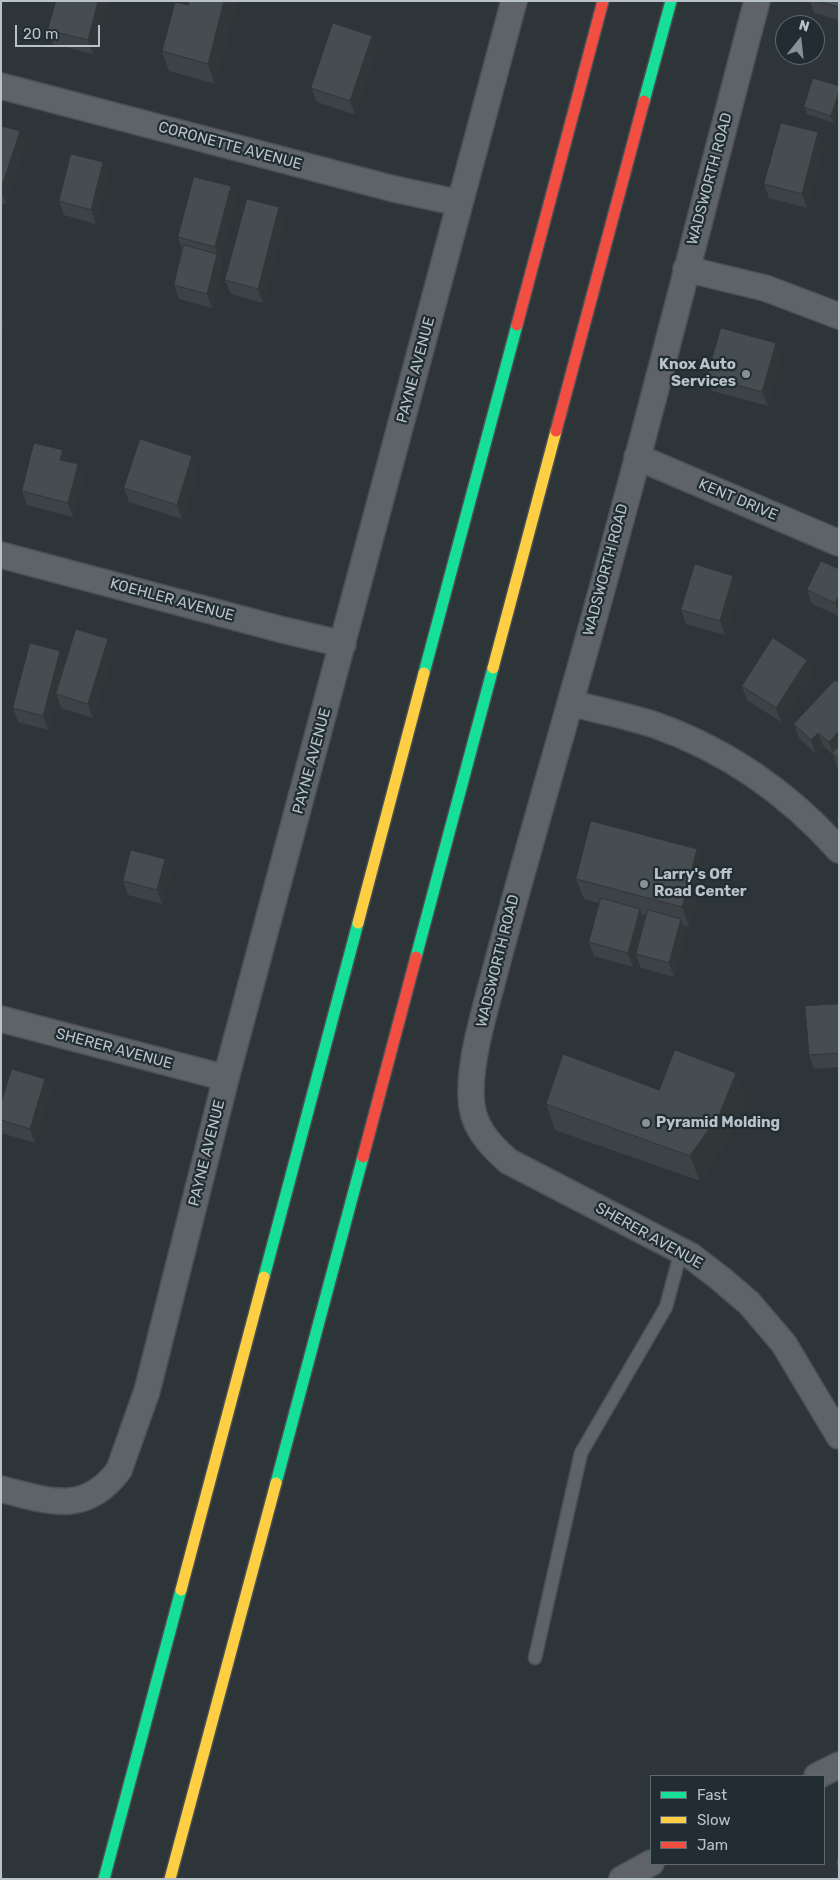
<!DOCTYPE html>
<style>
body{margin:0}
#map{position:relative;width:840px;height:1880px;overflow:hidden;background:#2d3539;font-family:Rubik,sans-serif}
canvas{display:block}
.frame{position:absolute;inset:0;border:2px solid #b8c3c9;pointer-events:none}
.legend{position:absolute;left:650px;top:1775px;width:175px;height:90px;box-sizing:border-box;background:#212d33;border:1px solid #5d696f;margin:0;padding:6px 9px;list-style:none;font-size:15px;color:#b8c3c9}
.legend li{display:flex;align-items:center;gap:10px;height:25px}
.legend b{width:25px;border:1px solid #5d696f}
.north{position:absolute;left:775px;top:15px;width:50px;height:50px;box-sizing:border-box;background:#212d33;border:1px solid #5d696f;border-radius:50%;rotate:16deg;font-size:14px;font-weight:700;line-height:20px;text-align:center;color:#b8c3c9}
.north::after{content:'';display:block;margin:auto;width:18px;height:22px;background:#879197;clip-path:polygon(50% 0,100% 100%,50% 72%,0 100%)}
.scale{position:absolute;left:15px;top:25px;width:85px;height:22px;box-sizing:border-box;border:2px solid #b8c3c9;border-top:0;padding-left:6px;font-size:15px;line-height:18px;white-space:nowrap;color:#b8c3c9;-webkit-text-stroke:4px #212d33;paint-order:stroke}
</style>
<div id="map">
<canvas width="840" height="1880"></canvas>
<div class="frame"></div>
<ul class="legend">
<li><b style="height:6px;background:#16e098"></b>Fast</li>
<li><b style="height:6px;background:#ffcf43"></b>Slow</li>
<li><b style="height:6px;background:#f24e42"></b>Jam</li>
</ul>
<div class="north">N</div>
<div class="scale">20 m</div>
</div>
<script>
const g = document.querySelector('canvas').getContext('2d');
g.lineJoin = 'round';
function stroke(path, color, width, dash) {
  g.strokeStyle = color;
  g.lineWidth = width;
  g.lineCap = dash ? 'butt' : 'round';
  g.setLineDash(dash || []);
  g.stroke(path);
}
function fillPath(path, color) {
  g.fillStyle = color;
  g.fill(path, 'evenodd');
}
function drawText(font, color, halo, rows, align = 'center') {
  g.font = font + ' Rubik,sans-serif';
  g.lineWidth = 4.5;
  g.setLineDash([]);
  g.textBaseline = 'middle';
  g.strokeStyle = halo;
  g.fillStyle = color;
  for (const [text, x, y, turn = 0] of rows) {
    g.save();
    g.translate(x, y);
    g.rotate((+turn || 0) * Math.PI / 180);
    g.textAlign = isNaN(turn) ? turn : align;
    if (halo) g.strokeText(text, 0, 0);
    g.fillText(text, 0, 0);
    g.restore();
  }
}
const lane = new Path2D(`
 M535,1658l46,-205 85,-146 15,-56`);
const street = new Path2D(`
 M757,1c-62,235 -121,472 -188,706 -24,85 -49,171 -72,257 -10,40 -27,91 -26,131 0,30 17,48 37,66l183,95 30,23 28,24 35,41 55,92
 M1,86l393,103 66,14
 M686,269l79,19 74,28
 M637,457l202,86
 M1,555l282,75 60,14
 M570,703c28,7 58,13 85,22 71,25 134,69 184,125
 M1,1019l225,59
 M1,1489c47,12 84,27 118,-19l28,-79 79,-313 288,-1077
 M817,1776l22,-11
 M622,1879l29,-16`);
const fast = new Path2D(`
 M644,101l27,-100
 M424,673l93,-348
 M416,957l77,-289
 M264,1277l94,-354
 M276,1483l87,-326
 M104,1879l77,-289`);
const slow = new Path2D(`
 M493,668l63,-237
 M358,923l66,-250
 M181,1590l83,-313
 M170,1879l106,-396`);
const jam = new Path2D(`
 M517,325l86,-324
 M556,431l88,-330
 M363,1157l53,-200`);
const wall = new Path2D(`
 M56,1h51l-14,53 -40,-10 -5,-14z
 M189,1h48l-22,83 -46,-13 -7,-20 26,-46z
 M810,1h29v19l-25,-7z
 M377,50l-22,65 -38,-13 -6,-14z
 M839,86v21l-5,16 -27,-9 -3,-7z
 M1,126l24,19 -19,59 -5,-1z
 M823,146l-16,62 -38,-10 -5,-14z
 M103,162l5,14 -12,48 -32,-9 -5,-14z
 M236,200l-16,61 2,7 -10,40 -33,-9 -5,-14 8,-35 -4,-13z
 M284,221l-21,82 -32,-9 -6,-14z
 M781,357l-13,49 -56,-15 -5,-14z
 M67,462l11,2 5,14 -10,39 -46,-12 -5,-14z
 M198,470l-16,49 -53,-17 -5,-14z
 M839,569v47l-27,-12 -5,-14z
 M733,576l5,14 -13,45 -39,-11 -5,-14z
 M113,653l-20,65 -32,-10 -4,-12 -9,34 -30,-8 -5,-14 52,-43z
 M807,660l5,14 -31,48 -34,-22 -5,-14z
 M839,683v86l-2,-2 -4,-12 -9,-8 -8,7 -17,-16 -5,-14z
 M697,849l7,20 -15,58 -6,-2 3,8 -12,44 -33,-9 -5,-13 -3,12 -39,-11 -5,-14 10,-39 -15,-4 -8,-20zM642,915l4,1 -1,5z
 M165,859l5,14 -8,31 -34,-9 -5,-14z
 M839,1004v63l-25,2 -5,-14z
 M45,1079l5,14 -15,50 -34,-10v-30z
 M659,1090l87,9 -17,39 -29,43 -145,-51 -9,-26z
 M839,1854v18l-3,-8z`);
const shadedWall = new Path2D(`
 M98,1h9l-14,53 -5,-14z
 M224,1h13l-22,83 -7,-20z
 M372,36l5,14 -22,65 -5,-14z
 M839,91v16l-5,16 -3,-7z
 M20,131l5,14 -19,59 -5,-13v-2z
 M818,132l5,14 -16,62 -5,-14z
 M103,162l5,14 -12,48 -5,-14z
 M231,186l5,14 -16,61 -5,-14z
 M279,207l5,14 -21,82 -5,-14z
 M217,254l5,14 -10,40 -5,-14z
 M1,312l4,11 -4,16z
 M776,343l5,14 -13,49 -6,-14z
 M63,450l5,14 -8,-4z
 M192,456l6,14 -16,49 -5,-14z
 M78,464l5,14 -10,39 -5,-14z
 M733,576l5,14 -13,45 -5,-14z
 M839,596v17l-4,-10z
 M108,639l5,14 -20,65 -5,-14z
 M60,651l5,14 -9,29 1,2 -9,34 -5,-14z
 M807,660l5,14 -31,48 -5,-14z
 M839,731v20l-6,3 -4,-12z
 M818,733l6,14 -8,7 -5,-14z
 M697,849l7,20 -15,58 -7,-20z
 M165,859l5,14 -8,31 -5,-14z
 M640,909l5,14 -12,44 -5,-14z
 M681,919l5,14 -12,44 -5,-14z
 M736,1073l10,26 -17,39 -29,43 -10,-25z
 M45,1079l5,14 -15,50 -5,-14z`);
const building = new Path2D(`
 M56,1h42l-10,39 -40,-10z
 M189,1h35l-16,63 -46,-13 13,-49 13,3z
 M818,1h21v6z
 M333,23l39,13 -22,65 -39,-13z
 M813,78l26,8v5l-8,25 -27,-9z
 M781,123l37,9 -16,62 -38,-10z
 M1,126l19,5 -19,58z
 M71,154l32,8 -12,48 -32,-9z
 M194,177l37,9 -16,61 -37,-10z
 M247,199l32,8 -21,82 -33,-9z
 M184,245l33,9 -10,40 -33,-9z
 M721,328l55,15 -14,49 -55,-15z
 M140,439l52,17 -15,49 -53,-17z
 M34,443l29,7 -3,10 18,4 -10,39 -46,-12z
 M821,561l18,8v27l-4,7 -28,-13z
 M695,564l38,12 -13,45 -39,-11z
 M76,629l32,10 -20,65 -32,-10z
 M773,638l34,22 -31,48 -34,-22z
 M30,643l30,8 -17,65 -30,-8z
 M835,680l4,3v48l-10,11 -11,-9 -7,7 -17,-16z
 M839,746v13l-7,-6z
 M591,821l106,28 -15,58 -106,-28z
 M131,850l34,9 -8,31 -34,-9z
 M601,898l39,11 -12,44 -39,-11z
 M648,910l33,9 -12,44 -33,-9z
 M839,1004v49l-30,2 -4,-49z
 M675,1050l61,23 -16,40 -30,43 -144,-52 17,-50 96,36z
 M12,1069l33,10 -15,50 -29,-9v-17z
 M839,1854v11l-3,-1z`);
const markers = [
 [746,374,5,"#879197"],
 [644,884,5,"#879197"],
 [646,1123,5,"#879197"]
];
const streetNames = [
 ["CORONETTE AVENUE",230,146,15],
 ["WADSWORTH ROAD",710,179,-75],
 ["PAYNE AVENUE",416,370,-75],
 ["KENT DRIVE",738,500,23],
 ["WADSWORTH ROAD",606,570,-75],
 ["KOEHLER AVENUE",172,600,15],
 ["PAYNE AVENUE",312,761,-75],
 ["WADSWORTH ROAD",498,961,-76],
 ["SHERER AVENUE",114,1049,15],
 ["PAYNE AVENUE",207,1153,-76],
 ["SHERER AVENUE",649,1236,29]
];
const poiNames = [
 ["Knox Auto",736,365,"right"],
 ["Services",736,382,"right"],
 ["Larry's Off",654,875],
 ["Road Center",654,892],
 ["Pyramid Molding",656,1123]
];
stroke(lane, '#4b5154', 15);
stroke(street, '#4b5154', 28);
stroke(fast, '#4a5155', 14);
stroke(slow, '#4a5155', 14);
stroke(jam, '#4a5155', 14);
stroke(lane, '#5d6367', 12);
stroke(street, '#5d6367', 25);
stroke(fast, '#16e098', 11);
stroke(slow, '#ffcf43', 11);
stroke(jam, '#f24e42', 11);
fillPath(wall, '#3c4245');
fillPath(shadedWall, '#313638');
fillPath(building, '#464d50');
stroke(building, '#313638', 1);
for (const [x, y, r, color] of markers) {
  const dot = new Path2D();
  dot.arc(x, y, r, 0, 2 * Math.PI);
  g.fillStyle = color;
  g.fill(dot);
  stroke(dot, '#212d33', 2);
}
drawText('15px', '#b8c3c9', '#212d33', streetNames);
drawText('bold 15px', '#b8c3c9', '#212d33', poiNames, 'left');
</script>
